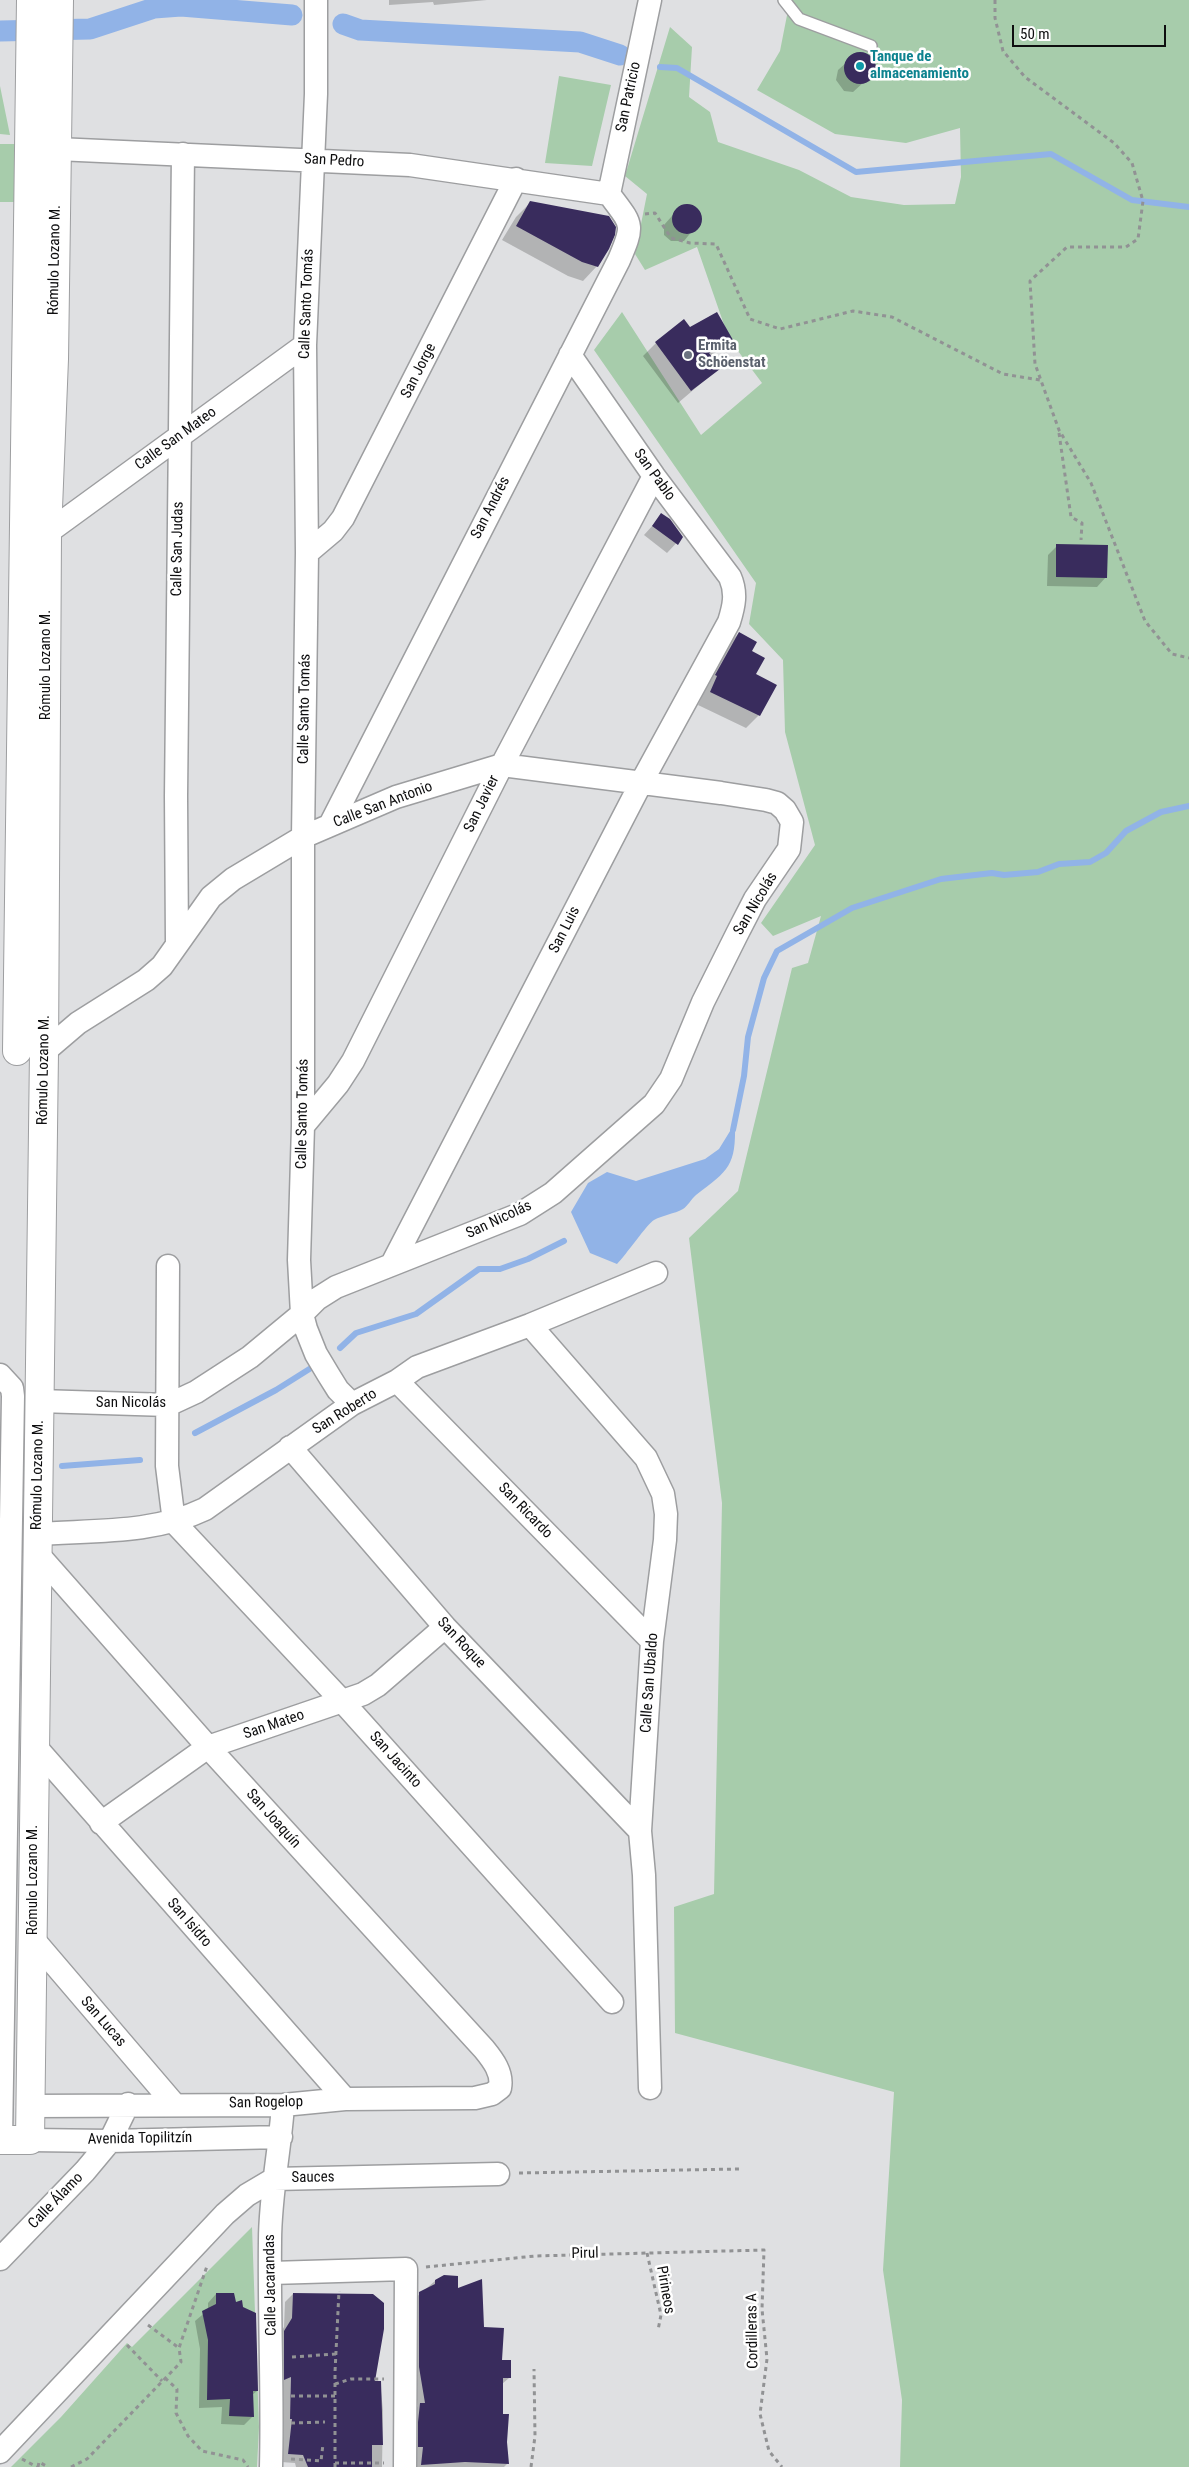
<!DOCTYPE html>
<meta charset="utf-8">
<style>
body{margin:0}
#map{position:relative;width:1189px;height:2467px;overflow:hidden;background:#dfe0e2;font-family:"Roboto Condensed",sans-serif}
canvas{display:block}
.scale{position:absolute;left:1012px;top:25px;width:154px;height:22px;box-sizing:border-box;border:2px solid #0e0e0f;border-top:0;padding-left:6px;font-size:15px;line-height:18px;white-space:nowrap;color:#0e0e0f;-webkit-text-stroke:4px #fff;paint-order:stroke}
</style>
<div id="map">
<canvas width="1189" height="2467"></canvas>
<div class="scale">50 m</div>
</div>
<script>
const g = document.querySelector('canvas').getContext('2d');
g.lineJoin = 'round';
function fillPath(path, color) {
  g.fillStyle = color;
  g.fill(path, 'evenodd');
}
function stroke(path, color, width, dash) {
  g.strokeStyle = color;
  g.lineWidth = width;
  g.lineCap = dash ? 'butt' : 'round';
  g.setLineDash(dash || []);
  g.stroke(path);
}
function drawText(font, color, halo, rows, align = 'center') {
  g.font = font + ' "Roboto Condensed",sans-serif';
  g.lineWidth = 5;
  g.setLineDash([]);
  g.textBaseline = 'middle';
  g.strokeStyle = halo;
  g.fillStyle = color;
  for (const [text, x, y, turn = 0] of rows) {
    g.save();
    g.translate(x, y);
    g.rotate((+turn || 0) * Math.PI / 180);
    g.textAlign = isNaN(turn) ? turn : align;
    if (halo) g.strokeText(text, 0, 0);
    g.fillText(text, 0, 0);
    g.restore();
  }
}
const green = new Path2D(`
 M790,0h399v2467h-289l2,-67 -19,-130 11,-178 -219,-59 -1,-126 40,-13 8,-391 -33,-265 49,-47 54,-223 16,-5 13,-47 -48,20 -12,-13 54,-78 -30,-113 -2,-72 -34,-36 7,-41 -162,-233 28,-38 79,123 61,-52 -33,-44 -32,-92 -52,23 -10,-16 12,-60 -22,-18 45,-149 22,20 -3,50 21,15 8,30 81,28 52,27 53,8 51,-1 6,-27 -1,-49 -54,15 -71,-9 -78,-44 23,-39z
 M559,76l52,9 -19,81 -47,-3z
 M0,86l10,49 -10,-1z
 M0,144h17v58h-17z
 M252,2227l7,200 -2,40h-246l50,-50 66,-74 5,4z`);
const water = new Path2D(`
 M735,1123c1,43 -6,47 -39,72 -5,4 -8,11 -13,14 -9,5 -20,6 -29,11 -7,4 -28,35 -37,44l-27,-11 -19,-41 17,-29 19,-11 29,9 69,-22 14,-10z`);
const shadow = new Path2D(`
 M389,0h98l-53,5 -1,-3 -44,3z
 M856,54l13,2 5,8v9l-21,19 -9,-1 -8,-11 2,-10z
 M530,203l67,63 -14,15 -15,-5 -66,-36 14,-23z
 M688,205l11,7 2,8 -17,21h-13l-7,-6v-10l15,-17z
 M689,329l42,11 -21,17 8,12 -40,34 -35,-47 13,-13z
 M662,515l20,22 -15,16 -23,-18z
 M1057,546l49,31 -9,10 -50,-1 1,-31z
 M739,633l12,19 8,63 -13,13 -48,-23 7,-15 -2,-2 23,-42z
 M435,2281l21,9 27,38 26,50 -7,6 -1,31 7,48 -4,4h-92l2,-56 4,-5 -5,-32v-74z
 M216,2294l19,9 22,88 -5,4 1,21 -9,9 -23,-1 1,-17 -23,1 1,-59 -5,-28 13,-11v-7z
 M293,2294l80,88h7l3,28 -1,57h-86l-1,-4 -14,-1 3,-35h-2l1,-42 -7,2v-46l8,-14 1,-25z`);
const stream = new Path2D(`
 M660,67l17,1 179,104 195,-18 81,46 57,7
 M733,1130l11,-54 4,-39 16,-59 13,-27 75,-43 89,-29 51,-6 12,2 34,-3 21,-8 31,-2 16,-9 20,-22 35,-19 28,-6
 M340,1348l16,-15 60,-19 63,-45h21l28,-10 36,-18
 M195,1433l81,-43 35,-22
 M62,1466l78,-6`);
const canal = new Path2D(`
 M343,24l17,6 220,12 40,13
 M0,31l90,-2 64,-21 27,-2 111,9`);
const building = new Path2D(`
 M844 68a16 16 0 1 1 32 0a16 16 0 1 1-32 0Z
 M530,201l79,15 7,11 -1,8 -6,14 -11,18 -16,-5 -66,-36z
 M672 219a15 15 0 1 1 30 0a15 15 0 1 1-30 0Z
 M717,312l16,28 -24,13 11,16 -29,22 -36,-49 29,-23 6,8z
 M661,513l9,6 13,18 -5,8 -26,-19z
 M1056,544l52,1 -1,33 -51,-1z
 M739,632l18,10 -5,9 13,7 -9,16 21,11 -17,31 -50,-24 7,-16 -2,-1z
 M444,2275l14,1v12l24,-9 2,48 20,1 -2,32h9v18h-8v36h6l-2,28 2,22 -44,-2 -44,3 2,-18h-5v-25l2,-19h5l-6,-36v-75l16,-8v-4z
 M216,2293h18l2,9 6,-2 1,7 13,6 2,78h-5l1,26 -25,-1 1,-17 -23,1 1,-60 -6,-29 14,-7z
 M293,2293l80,1 11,9v26l-9,52h6l2,64h-11v22h-64l-5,-12 -15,-1 4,-35h-2l1,-42 -7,3v-49l8,-13z`);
const path = new Path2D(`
 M995,0v18l8,33 22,26 89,66 18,20 11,38 -5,38 -12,8h-59l-37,34 5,83 24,66 32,53 54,138 27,33 17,4
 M645,214l10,-1 16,25 19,5 26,1 34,75 30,10 73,-18 39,6 111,57 37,6
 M1059,433l12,84 11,6 -1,17
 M519,2173l220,-4
 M647,2253l14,62 -3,15
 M426,2267l109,-11 229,-6 -2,59 5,50 -7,55 9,37 13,16
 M148,2325l31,23
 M127,2345l35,36
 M292,2357l44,-3
 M165,2378l12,11 -1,24 12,23 14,15 41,9 5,7
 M335,2384l16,-5h33
 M291,2396h45
 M291,2423l34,-1
 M22,2459l15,8
 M291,2459l30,2 2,-17
 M335,2463h49
 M38,2467l1,-5 9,5
 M71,2467l16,-8 94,-97 -2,-14 28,-82
 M335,2467v-95l4,-81
 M531,2467l4,-31 -1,-67`);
const service = new Path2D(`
 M784,0l15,19 72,27`);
const minor = new Path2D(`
 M316,0v94l-11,251 2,208 -4,284v289l-4,134 3,54 4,15 10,25 12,20 10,16 14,14
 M57,149l353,16 199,29
 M609,194l41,-194
 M47,533l258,-188
 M307,553l26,-22 10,-13 173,-339
 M330,825l289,-565c16,-37 13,-35 -10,-66
 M177,944l-1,-148 7,-642
 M303,1126l35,-42 15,-23 149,-296 152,-289
 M392,1264l249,-481 88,-161c5,-16 8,-29 1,-45l-76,-101 -84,-121
 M168,1266l-1,200 7,56 168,179 270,301
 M530,1325l116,133 17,36 3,20 -1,26 -13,101 -12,190 4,44 6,213
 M0,1375l12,13 1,8 -12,744
 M397,1381l255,260
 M39,1401l129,4 28,-13 54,-35 52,-43 15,-15 19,-12 184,-73 33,-21 101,-89 17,-25 32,-77 34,-68 18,-35 34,-50 3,-27 -7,-12 -8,-7 -11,-3 -45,-7 -219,-28 -106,32 -93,40 -70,42 -22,18 -49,69 -16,14 -68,43 -34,29
 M290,1447l155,180 195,204
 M37,1534c57,-4 116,0 168,-25l147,-105 45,-23 20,-14 113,-42 126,-52
 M34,1745l311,354
 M101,1823l107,-76 155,-53 15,-9 67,-58
 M33,1939l141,165
 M29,2106l254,-1 62,-6 130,-1 17,-4 8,-6c3,-15 -7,-28 -16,-39l-276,-302 -172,-195
 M30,2140l80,1 171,-4
 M0,2259l85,-88 25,-30 18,-37
 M271,2273l135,-4 -1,198
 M0,2452l225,-238 22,-19 27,-16 224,-5
 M271,2467c2,-75 -2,-150 -1,-226 0,-46 10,-91 13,-136`);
const tertiary = new Path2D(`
 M17,1051l14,-1051
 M0,2140h30l14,-1088 3,-519 7,-174 5,-359`);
const markers = [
 [860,66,5,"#0f9aa8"],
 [688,355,5,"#6b7280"]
];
const cultureNames = [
 ["Tanque de",870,57],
 ["almacenamiento",870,74]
];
const streetNames = [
 ["San Patricio",629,97,-78],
 ["San Pedro",334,161,3],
 ["Rómulo Lozano M.",55,260,-89],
 ["Calle Santo Tomás",307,304,-88],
 ["San Jorge",419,371,-63],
 ["Calle San Mateo",176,439,-36],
 ["San Pablo",654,475,54],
 ["San Andrés",491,508,-63],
 ["Calle San Judas",178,549,-89],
 ["Rómulo Lozano M.",46,665,-90],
 ["Calle Santo Tomás",305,709,-89],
 ["San Javier",482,804,-64],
 ["Calle San Antonio",383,805,-21],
 ["San Nicolás",756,904,-59],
 ["San Luis",565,930,-63],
 ["Rómulo Lozano M.",44,1070,-89],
 ["Calle Santo Tomás",303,1114,-89],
 ["San Nicolás",499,1220,-25],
 ["San Nicolás",131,1403],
 ["San Roberto",345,1412,-32],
 ["Rómulo Lozano M.",38,1475,-89],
 ["San Ricardo",525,1511,46],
 ["San Roque",461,1643,47],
 ["Calle San Ubaldo",650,1683,-86],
 ["San Mateo",274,1725,-19],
 ["San Jacinto",395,1760,48],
 ["San Joaquín",273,1819,48],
 ["Rómulo Lozano M.",33,1880,-90],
 ["San Isidro",189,1923,49],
 ["San Lucas",103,2022,49],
 ["San Rogelop",266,2103,-1],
 ["Avenida Topilitzín",140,2139,-1],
 ["Sauces",313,2178,-1],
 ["Calle Álamo",56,2201,-46],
 ["Pirul",585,2254,-1],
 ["Calle Jacarandas",271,2285,-91],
 ["Pirineos",665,2290,80],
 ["Cordilleras A",753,2331,-91]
];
const worshipNames = [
 ["Ermita",698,346],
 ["Schöenstat",698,363]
];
fillPath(green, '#a7ccab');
fillPath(water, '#91b3e7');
fillPath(shadow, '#0003');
stroke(stream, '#91b3e7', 6);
stroke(canal, '#91b3e7', 21);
fillPath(building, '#392c5d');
stroke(service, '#9d9ea0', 14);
stroke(minor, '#9d9ea0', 25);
stroke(tertiary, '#9d9ea0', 30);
stroke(path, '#919294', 3, [4, 4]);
stroke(service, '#fff', 11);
stroke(minor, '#fff', 22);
stroke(tertiary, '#fff', 28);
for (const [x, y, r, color] of markers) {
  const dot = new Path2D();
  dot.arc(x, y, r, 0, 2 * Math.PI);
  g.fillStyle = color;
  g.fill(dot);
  stroke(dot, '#fff', 2);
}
drawText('bold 15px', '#0d838f', '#fff', cultureNames, 'left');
drawText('15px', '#0e0e0f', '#fff', streetNames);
drawText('bold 15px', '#5b616d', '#fff', worshipNames, 'left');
</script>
